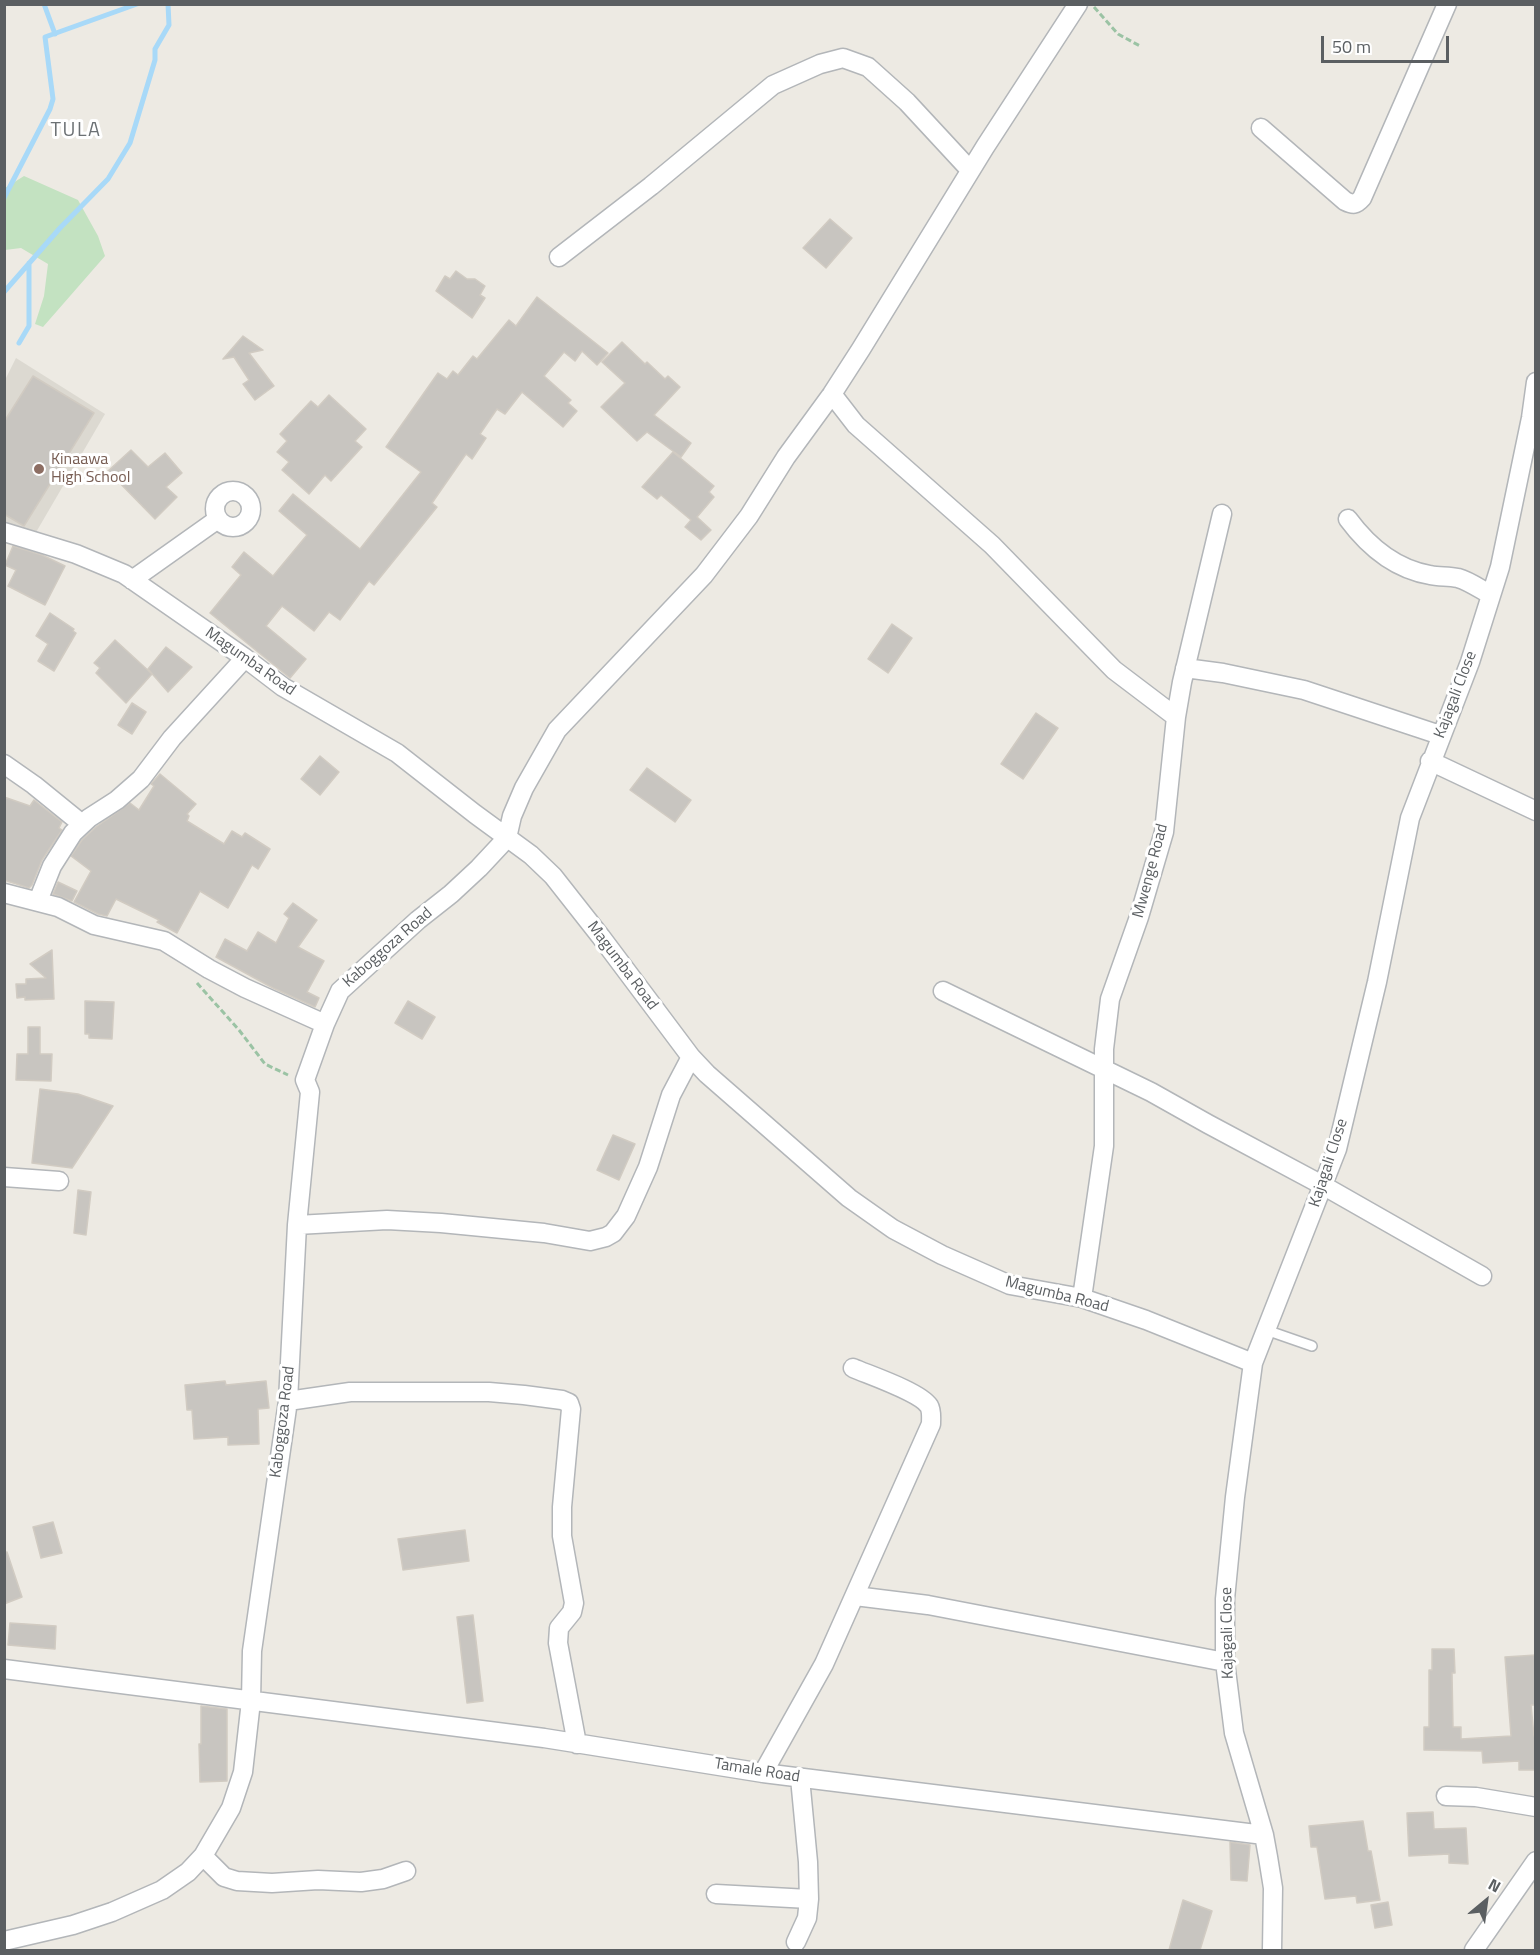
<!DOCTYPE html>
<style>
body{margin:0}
#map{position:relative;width:1540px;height:1955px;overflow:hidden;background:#edeae3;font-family:"Titillium Web",sans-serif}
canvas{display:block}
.frame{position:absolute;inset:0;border:6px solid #5b5f62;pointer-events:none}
.north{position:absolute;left:1456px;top:1871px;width:60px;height:60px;-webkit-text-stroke:4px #fff;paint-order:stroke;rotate:29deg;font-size:16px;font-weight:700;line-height:24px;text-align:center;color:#5b5f62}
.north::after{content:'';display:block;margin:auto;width:21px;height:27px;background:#5b5f62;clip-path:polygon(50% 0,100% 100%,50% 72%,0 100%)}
.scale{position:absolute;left:1321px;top:36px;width:128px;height:27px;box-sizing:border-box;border:3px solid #5b5f62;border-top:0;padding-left:8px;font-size:18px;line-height:21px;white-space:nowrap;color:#5b5f62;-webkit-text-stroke:4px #fff;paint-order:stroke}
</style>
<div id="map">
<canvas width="1540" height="1955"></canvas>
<div class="frame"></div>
<div class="north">N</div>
<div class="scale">50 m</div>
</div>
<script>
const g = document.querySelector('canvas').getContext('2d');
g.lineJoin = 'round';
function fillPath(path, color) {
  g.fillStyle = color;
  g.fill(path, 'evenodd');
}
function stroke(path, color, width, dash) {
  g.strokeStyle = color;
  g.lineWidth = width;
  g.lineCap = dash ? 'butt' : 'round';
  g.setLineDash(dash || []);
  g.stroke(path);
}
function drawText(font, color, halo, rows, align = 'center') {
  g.font = font + ' "Titillium Web",sans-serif';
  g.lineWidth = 6;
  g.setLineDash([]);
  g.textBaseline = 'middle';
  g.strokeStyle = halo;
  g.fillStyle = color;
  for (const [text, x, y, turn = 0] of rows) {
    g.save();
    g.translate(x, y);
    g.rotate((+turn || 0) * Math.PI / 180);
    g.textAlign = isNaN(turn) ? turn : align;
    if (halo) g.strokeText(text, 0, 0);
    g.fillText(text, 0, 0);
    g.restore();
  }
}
const education = new Path2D(`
 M16,358l89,56 -70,120 -30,-11v-143z`);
const green = new Path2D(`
 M24,176l54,24 20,36 7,20 -62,71 -8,-3 9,-28 4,-32 -27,-16 -16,2v-62z`);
const stream = new Path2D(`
 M44,4l11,30
 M4,198l46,-89 3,-10 -8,-62 92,-33
 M4,292l56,-64 48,-49 22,-36 25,-83v-11l14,-24 -1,-21
 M19,343l10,-17v-63`);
const building = new Path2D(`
 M830,219l22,19 -26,30 -23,-20z
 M456,271l11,8h8l10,7 -5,9 5,3 -13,20 -36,-27 9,-15 5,3z
 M537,297l71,56 -11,12 -15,-14 -7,10 -11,-9 -20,24 27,24 -3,3 9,8 -14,16 -41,-35 -17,22 -8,-5 -17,25 6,4 -14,21 -6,-5 -34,49 5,4 -63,78 -5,-4 -29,39 -11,-8 -15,19 -32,-25 -16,20 40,33 -16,19 -80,-65 31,-38 -9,-8 12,-15 29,24 34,-41 -28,-24 14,-17 67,55 61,-77 -35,-25 52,-74 9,6 6,-8 5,4 15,-19 4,3 32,-39 7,6z
 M243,336l20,14 -14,3 25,33 -19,14 -12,-16 6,-4 -15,-23 -11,2z
 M622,342l23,22 2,-2 18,17 3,-3 12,11 -26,28 37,28 -10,14 -34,-25 -10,9 -36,-34 24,-24 -23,-21z
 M33,376l61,37 -70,113 -20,-12v-92z
 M329,395l37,34 -11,12 7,6 -31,34 -6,-6 -16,19 -27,-24 7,-8 -12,-10 10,-11 -7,-7 31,-33 7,6z
 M131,450l17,17 17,-14 17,20 -16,14 11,10 -22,22 -47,-48z
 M673,452l41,34 -5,6 5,5 -17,20 14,13 -10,10 -16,-13 6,-7 -30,-25 -4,4 -15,-12z
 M13,546l29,9 23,11 -20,39 -37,-19 8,-16 -11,-5z
 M50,613l24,16 -1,2 3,2 -22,38 -16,-10 10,-17 -12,-8z
 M892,624l20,14 -24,35 -20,-14z
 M115,640l37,34 -26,29 -30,-30 4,-5 -6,-5z
 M166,647l26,20 -24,25 -20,-23z
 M132,703l14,9 -14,22 -14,-9z
 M1036,713l22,15 -35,51 -22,-15z
 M320,756l19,16 -19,23 -19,-16z
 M647,768l44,32 -16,22 -45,-32z
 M160,774l36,30 -9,10 2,2 -2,5 37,23 8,-13 10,6 3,-4 25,16 -12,20 -6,-4 -24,43 -28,-17 -23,42 -20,-11 2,-2 -43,-21 -9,17 -9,-2 -24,-12 17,-31 -20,-15 11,-16 14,-13 34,-24 9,7 15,-24 -3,-2z
 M4,797l26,9 4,-6 28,22 -3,6 3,2 -20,30 -10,25 -3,3 -25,-8z
 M58,882l19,9 -5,10 -19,-7z
 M293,903l24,17 -19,27 26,14 -17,31 12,6 -4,9 -42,-19 -57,-31 9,-18 22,12 11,-19 18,11 13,-25 -5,-4z
 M52,950l2,49 -29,1v-3l-8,1 -1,-14h10v-5l20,-1 -16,-14z
 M85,1001l29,1 -2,37 -23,-1v-4h-4z
 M408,1001l27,16 -13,22 -27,-16z
 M28,1027h12v27h12l-1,27 -35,-1 1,-26h11z
 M40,1089l38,5 35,12 -41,62 -40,-5z
 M613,1135l22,9 -16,36 -22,-10z
 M78,1190l13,2 -5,43 -12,-2z
 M225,1381l1,4 40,-4 3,27 -11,1 1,35 -31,1v-8l-34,2 -2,-29h-5l-2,-25z
 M53,1522l9,31 -21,5 -8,-31z
 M465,1530l4,31 -66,9 -5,-31z
 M7,1552l15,45 -18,7v-51z
 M473,1615l10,86 -16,2 -10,-86z
 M10,1623l46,3 -1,23 -47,-4z
 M1432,1649h22l1,24h-3l1,54h8v12l50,-3 -6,-79 31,-2v50h-5l3,31h2v34h-17v-9l-36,2 -1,-12 -58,-1v-23h5v-57h3z
 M201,1706l26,3v72l-27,1 -1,-38h2z
 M1433,1812l1,17 32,-1 2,36 -19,-1v-9l-40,2 -2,-43z
 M1363,1821l5,30h3l9,49 -23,3 -1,-7 -31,3 -8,-52h-6l-2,-21z
 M1230,1842l20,3 -3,36 -16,-1z
 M1183,1900l29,11 -12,39h-31z
 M1388,1902l4,23 -17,3 -4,-23z`);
const path = new Path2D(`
 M1094,7l24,27 22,12
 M197,983l42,47 26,34 23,11`);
const lane = new Path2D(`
 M1266,1330l46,16`);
const street = new Path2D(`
 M1261,128l84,73c8,4 11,4 17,-3l85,-194
 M559,257l92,-71 122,-101 47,-21 23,-6 25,9 39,35 63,68
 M832,394l24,31 136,120 122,125 62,47
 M215 509a18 18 0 1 1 36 0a18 18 0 1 1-36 0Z
 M1348,519c20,27 47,50 82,56 9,2 18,1 28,3 11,3 22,11 33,17
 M4,532l72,22 48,20 121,84 38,29 114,66 78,61 56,41 22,21 48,61 90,120 16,17 142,124 44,31 49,26 68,30 72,13 64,22 107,43
 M132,580l86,-61
 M1185,668l38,5 81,17 136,45
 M1430,761l106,50
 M4,764l30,21 48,39
 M4,893l54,14 36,18 70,16 45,28 36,19 80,36
 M38,901l14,-35 21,-33 16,-15 28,-18 24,-21 31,-41 73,-80
 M943,991l208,101 57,32 116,62 158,90
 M4,1177l55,4
 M297,1225l90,-5 54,3 103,10 46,8 16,-4 7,-4 13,-17 22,-49 23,-72 20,-38
 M1082,1298l22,-152v-97l6,-50 29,-82 25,-85 12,-115 6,-35 40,-168
 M288,1401l62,-9h139l35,3 38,5 7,3 2,6 -9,98v29l12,67 -2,9 -13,16 -1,15 19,101
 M855,1596l73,9 297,57
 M4,1669l540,69 219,35 501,62
 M763,1773l61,-109 107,-240c0,-6 1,-13 -2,-18 -9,-14 -60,-31 -76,-38
 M1446,1796l30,1 60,10
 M203,1856l21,21 13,4 35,2 46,-3 43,2 22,-3 23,-8
 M716,1894l93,5
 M4,1941l69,-16 39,-13 50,-22 26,-18 15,-16 28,-48 12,-36 8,-71 1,-50 36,-250 9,-176 13,-133 -5,-12 20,-56 15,-33 78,-71 33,-26 28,-26 28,-30 5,-22 12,-28 33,-58 147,-155 45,-59 37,-59 46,-63 29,-45 124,-202 93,-143
 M796,1942l11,-24 2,-19 -1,-37 -8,-84
 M1272,1950l1,-62 -5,-31 -4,-22 -30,-102 -9,-71v-63l10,-102 18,-134 84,-214 40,-167 33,-164 60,-156 30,-95 31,-149 5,-36
 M1474,1950l62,-89`);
const markers = [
 [39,469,6,"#8d6e63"]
];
const educationNames = [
 ["Kinaawa",51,460],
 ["High School",51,478]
];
const streetNames = [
 ["Magumba Road",250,662,35],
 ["Kajagali Close",1456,695,-69],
 ["Mwenge Road",1151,871,-75],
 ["Kaboggoza Road",388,948,-41],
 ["Magumba Road",622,966,53],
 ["Kajagali Close",1329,1163,-72],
 ["Magumba Road",1057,1295,14],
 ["Kaboggoza Road",283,1422,-83],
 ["Kajagali Close",1228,1633,-91],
 ["Tamale Road",757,1771,9]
];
const quarterNames = [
 ["TULA",76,131]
];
fillPath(education, '#dcd9d1');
fillPath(green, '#c3e2c1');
stroke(stream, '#a8d9f8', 5);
fillPath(building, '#c8c5c0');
stroke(building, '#d1cbc2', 1.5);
stroke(lane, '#b3b6b9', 12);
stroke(street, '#b3b6b9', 21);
stroke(path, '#9bc3a4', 3, [6, 3]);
stroke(lane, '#fff', 9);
stroke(street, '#fff', 18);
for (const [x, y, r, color] of markers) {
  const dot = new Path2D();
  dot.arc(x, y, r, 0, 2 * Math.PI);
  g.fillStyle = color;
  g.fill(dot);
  stroke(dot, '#fff', 2);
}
drawText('16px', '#785e54', '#fff', educationNames, 'left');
drawText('16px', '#5b5f62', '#fff', streetNames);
g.letterSpacing = '1.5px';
drawText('20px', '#6c7174', '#fff', quarterNames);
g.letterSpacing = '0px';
</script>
